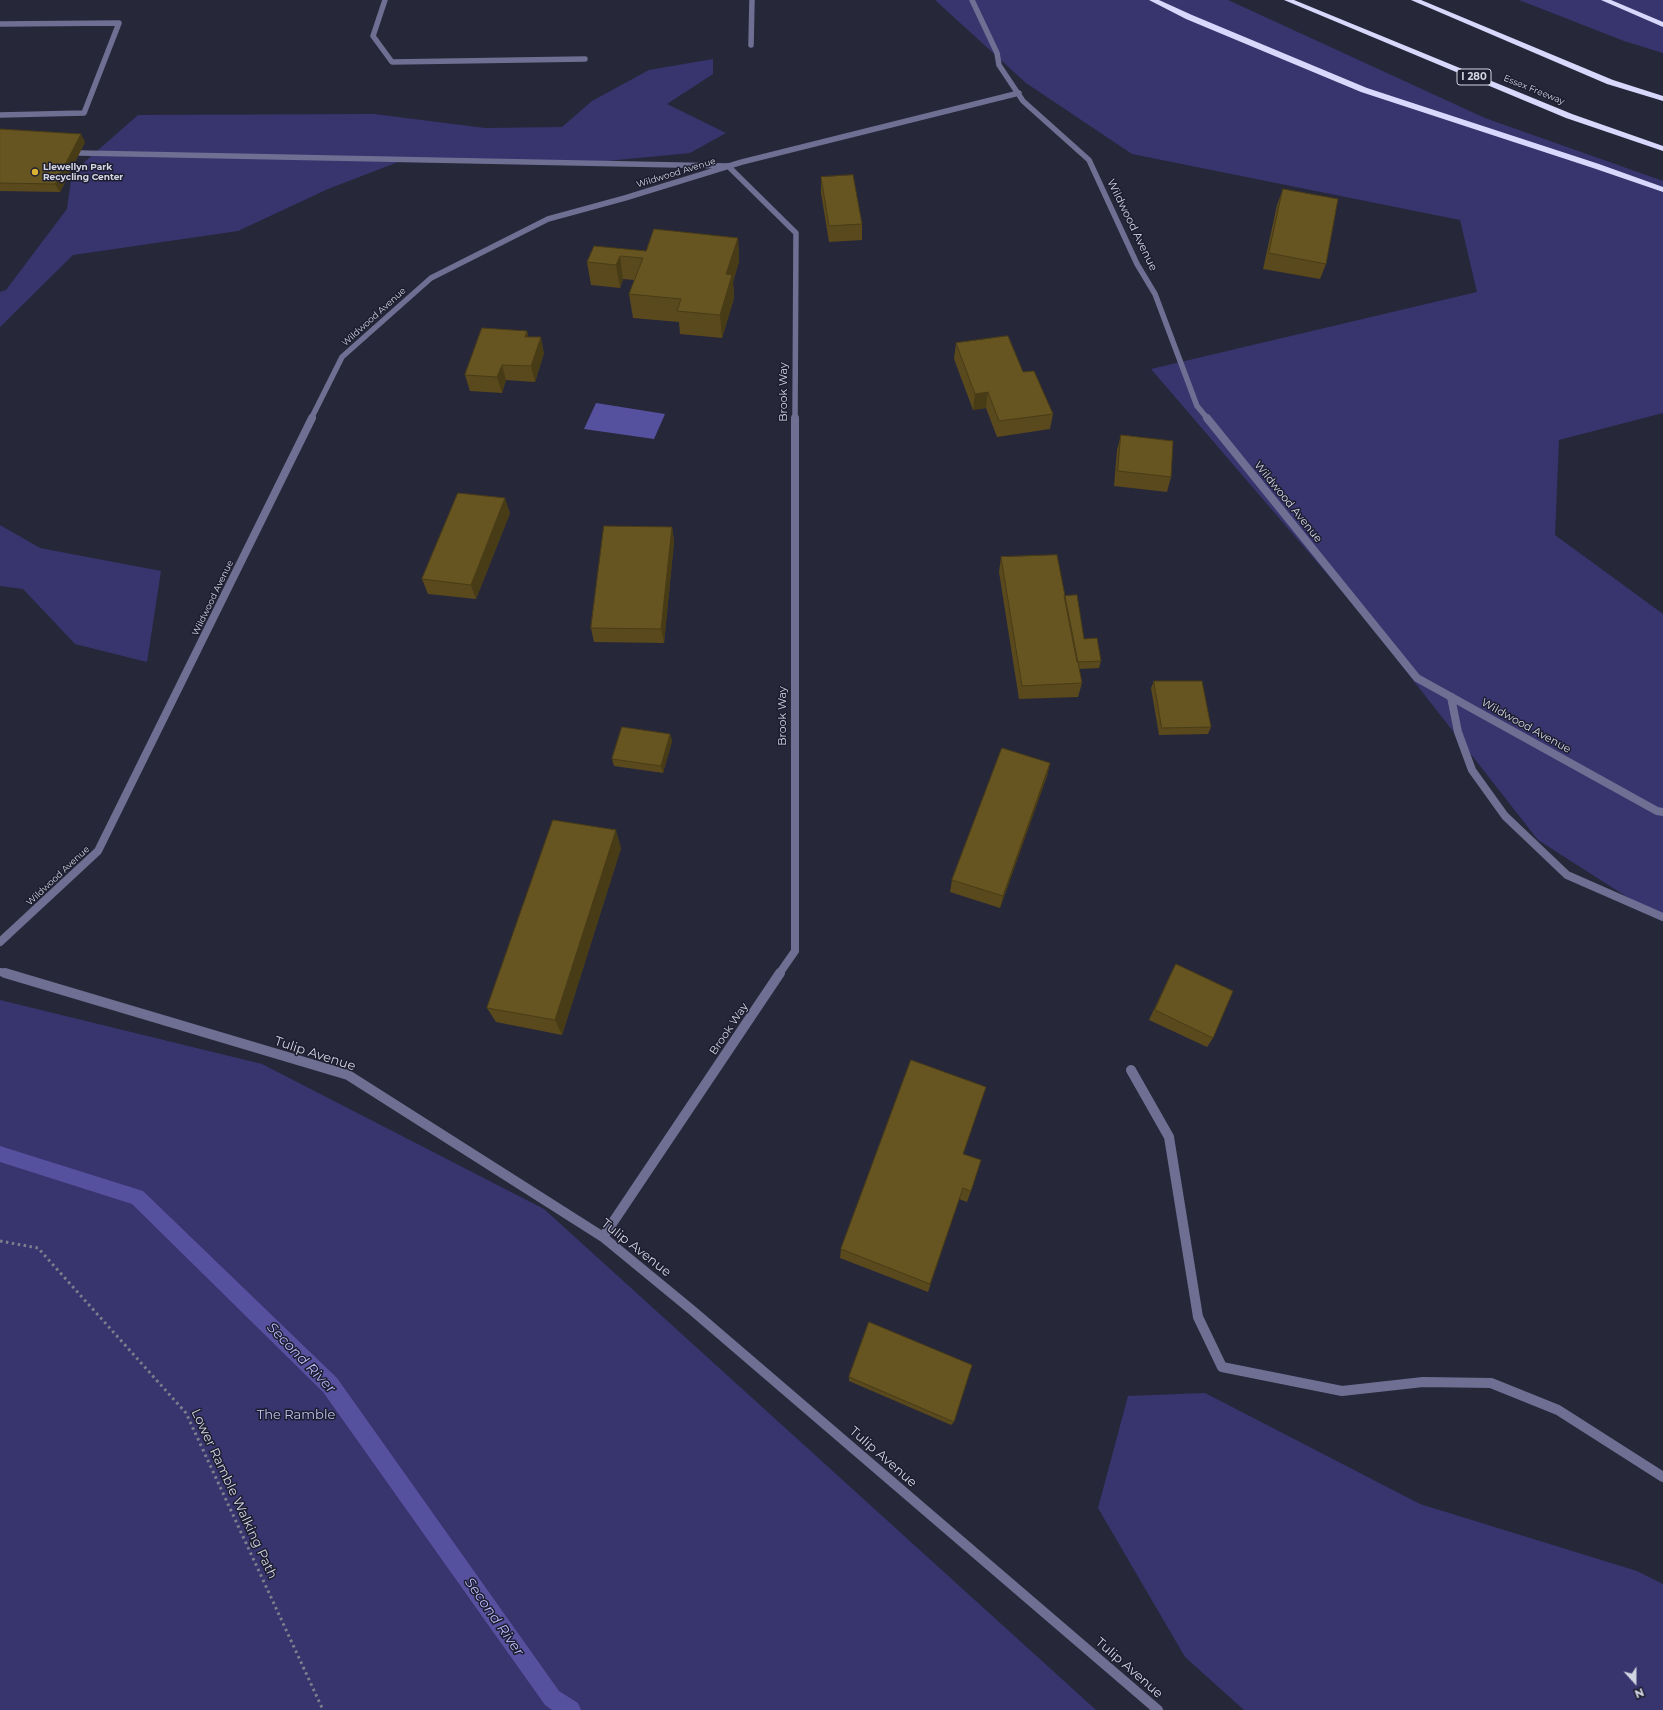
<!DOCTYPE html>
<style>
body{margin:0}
#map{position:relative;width:1663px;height:1710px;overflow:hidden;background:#27273a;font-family:Montserrat,sans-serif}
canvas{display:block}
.north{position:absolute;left:1615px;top:1662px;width:40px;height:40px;-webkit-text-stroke:3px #1d1d30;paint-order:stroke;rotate:159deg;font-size:11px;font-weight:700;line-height:16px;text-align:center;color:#d4d5e2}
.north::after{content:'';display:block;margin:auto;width:14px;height:18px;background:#d4d5e2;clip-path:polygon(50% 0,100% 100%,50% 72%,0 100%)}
</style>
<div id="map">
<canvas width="1663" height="1710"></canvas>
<div class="north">N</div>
</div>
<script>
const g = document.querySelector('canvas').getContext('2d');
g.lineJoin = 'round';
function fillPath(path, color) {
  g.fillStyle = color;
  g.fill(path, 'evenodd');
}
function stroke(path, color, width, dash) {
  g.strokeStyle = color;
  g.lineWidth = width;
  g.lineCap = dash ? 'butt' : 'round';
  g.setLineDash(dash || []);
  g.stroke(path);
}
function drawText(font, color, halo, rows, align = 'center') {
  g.font = font + ' Montserrat,sans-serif';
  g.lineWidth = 3;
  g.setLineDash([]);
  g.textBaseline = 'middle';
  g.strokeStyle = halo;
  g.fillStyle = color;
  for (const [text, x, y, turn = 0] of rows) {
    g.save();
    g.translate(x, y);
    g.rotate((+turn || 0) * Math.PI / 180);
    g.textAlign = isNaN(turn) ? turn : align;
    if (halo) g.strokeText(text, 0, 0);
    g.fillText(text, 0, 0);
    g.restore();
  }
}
const green = new Path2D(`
 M935,0h293l257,118 178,63v232l-104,27 -4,95 108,79v306l-125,-80 -179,-229 -208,-242 326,-77 -17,-72 -328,-66 -106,-71z
 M1519,0h144v53l-39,-12z
 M713,59v15l-46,30 59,29 -36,20 -114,11 -178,-2 -70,27 -90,42 -165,24 -73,72v-35l6,-2 61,-81 5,-36 66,-58 236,-1 111,14 77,-1 30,-26 57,-31z
 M0,525l40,23 121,23 -14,91 -72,-18 -52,-55 -23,-3z
 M0,1000l262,64 282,145 552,501h-1096z
 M1205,1393l215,111 217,67 26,13v126h-419l-59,-53 -87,-149 30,-112z`);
const water = new Path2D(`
 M596,403l69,11 -11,25 -70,-10z`);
const stream = new Path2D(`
 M0,1146l143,45 194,187 222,313 19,12 3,7h-29l-7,-5 -222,-313 -191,-188 -132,-42z`);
const path = new Path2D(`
 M0,1241l38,7 148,165 137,297`);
const laneFar2 = new Path2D(`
 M385,0l-12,36 19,26 193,-3
 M0,24l119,-1 -35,90 -84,2
 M80,153l648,13`);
const laneFar1 = new Path2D(`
 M1451,697l7,35 14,38 33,46 62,59 96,42`);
const lane = new Path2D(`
 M1131,1070l38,67 29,180 24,50 120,24 81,-9 68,1 67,27 105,67`);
const streetFar2 = new Path2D(`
 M972,0l25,53 2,12 24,36 66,59 48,104 18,30 42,112 11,13
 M751,45l1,-45
 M728,166l68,67 -1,186
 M311,419l31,-62 89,-79 117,-59 77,-21 117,-36 277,-69`);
const streetFar1 = new Path2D(`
 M1207,418l210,260 240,133 6,1
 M0,942l98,-91 214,-433
 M0,972l8,2
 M779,974l16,-23v-533`);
const street = new Path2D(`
 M5,973l343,102 255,162 90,74 465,399
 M603,1237l177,-264`);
const highway = new Path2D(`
 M1149,0h10l33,15 175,73 232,76 64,23v5l-70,-24 -232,-76 -175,-73z
 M1284,0h10l278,114 91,32v5l-97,-33z
 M1411,0h10l192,80 50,16v5l-56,-17z
 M1601,0h10l52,22v5z`);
const wall = new Path2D(`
 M0,129l85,13 -25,50 -60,-1z
 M821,177l41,47v16l-33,2 -8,-49z
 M1283,189l43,75 -6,15 -57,-10 14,-64z
 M738,238l1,23 -6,21 1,16 -12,40 -42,-4 -1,-12 -46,-4 -4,-24 5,-14 -11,-1 -3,9 -29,-3 -4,-23 59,-11z
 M527,331l1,6 16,16 -9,29 -29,-2 -4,13 -32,-2 -5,-16z
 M956,343l67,29 30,42 -3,15 -53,8 -11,-29 -13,2 -19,-51z
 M1121,435l50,42 -4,15 -53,-6 3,-36z
 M510,513l-34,86 -48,-5 -6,-15z
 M672,527l2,15 -10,101 -70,-1 -3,-14z
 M1001,557l63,39 20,43 17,22 -2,7 -20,1 3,14 -4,14 -59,2 -20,-127z
 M1154,681l57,46 -3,7 -49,1 -8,-47z
 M670,734l2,7 -9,32 -49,-7 -2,-7z
 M1050,763l-3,13 -47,132 -50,-16 2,-12z
 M621,848l-59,187 -66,-13 -9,-14z
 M1176,964l37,74 -6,9 -58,-27 21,-45z
 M986,1087l-23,67 8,37 -4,11 -8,-3 -31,93 -88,-34 1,-9z
 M849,1377l105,45 -3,3 -102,-44z`);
const shadedWall = new Path2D(`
 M81,134l4,8 -25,50 -5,-8z
 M738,238l1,23 -6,21 1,16 -12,40 -2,-23 6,-41z
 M620,256l3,23 -3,9 -4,-23z
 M527,331l4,15 -6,-9z
 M541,337l3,16 -9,29 -4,-16z
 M502,365l4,15 -4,13 -5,-16z
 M988,392l-2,16 -13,2 2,-16z
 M505,498l5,15 -34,86 -5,-14z
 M672,527l2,15 -10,101 -3,-14z
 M670,734l2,7 -9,32 -2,-7z
 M1050,763l-3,13 -47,132 3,-12z
 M616,830l5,18 -59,187 -7,-15z`);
const building = new Path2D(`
 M0,129l81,5 -26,50 -55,-1z
 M853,175l9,49 -33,2 -8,-49z
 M1283,189l55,10 -12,65 -57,-11z
 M654,229l84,9 -12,36 6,1 -12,40 -43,-4 4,-12 -52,-5 14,-36 -23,-2 -4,9 -29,-3 7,-16 52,5z
 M482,328l45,3 -2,6h16l-10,29 -29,-1 -5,12 -32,-2z
 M1008,336l15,36 11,-1 19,43 -54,7 -11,-29 -13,2 -19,-51z
 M1121,435l52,6 -2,36 -53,-6z
 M458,493l47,5 -34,87 -49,-6z
 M604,526l68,1 -11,102 -70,-1z
 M1057,555l25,128 -60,3 -21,-129z
 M1077,595l7,44 13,-1 4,23 -24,1 -13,-66z
 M1154,681h48l9,46 -49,1z
 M622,727l48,7 -9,32 -49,-7z
 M1002,748l48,15 -47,133 -51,-16z
 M553,820l63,10 -61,190 -68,-12z
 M1176,964l57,27 -20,47 -58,-28z
 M911,1060l75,27 -23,67 18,6 -10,31 -8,-3 -33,96 -89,-35z
 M869,1322l103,43 -18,57 -105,-45z`);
const markers = [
 [35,172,4,"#dbb233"]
];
const farStreetnames = [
 ["Essex Freeway",1534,90,22],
 ["Wildwood Avenue",676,173,-17],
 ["Wildwood Avenue",374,317,-42],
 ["Wildwood Avenue",213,598,-64],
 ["Wildwood Avenue",58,876,-43]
];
const farPoinames = [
 ["Llewellyn Park",43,167],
 ["Recycling Center",43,177]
];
const shields = [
 [1474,77,34]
];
const shieldNames = [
 ["I 280",1474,77]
];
const streetNames = [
 ["Wildwood Avenue",1132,225,64],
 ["Brook Way",784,392,-90],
 ["Wildwood Avenue",1288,502,51],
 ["Brook Way",783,716,-90],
 ["Wildwood Avenue",1526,726,29],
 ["Brook Way",729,1029,-56]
];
const nearStreetnames = [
 ["Tulip Avenue",315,1054,18],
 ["Tulip Avenue",636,1248,38],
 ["Tulip Avenue",883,1457,41],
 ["Lower Ramble Walking Path",234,1494,65],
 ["Tulip Avenue",1129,1668,41]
];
const nearParknames = [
 ["The Ramble",296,1415]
];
const nearWaternames = [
 ["Second River",301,1358,46],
 ["Second River",494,1617,55]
];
fillPath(green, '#38346e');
fillPath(water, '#55519e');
fillPath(stream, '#55519e');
stroke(path, '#7d7e8e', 3, [2.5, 3.5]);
stroke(laneFar2, '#6f6f93', 5.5);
stroke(laneFar1, '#6f6f93', 8);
stroke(lane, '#6f6f93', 10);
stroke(streetFar2, '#6f6f93', 5.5);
stroke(streetFar1, '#6f6f93', 8);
stroke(street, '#6f6f93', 10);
fillPath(highway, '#d7d8fc');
fillPath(wall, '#59491c');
fillPath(shadedWall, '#483c17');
fillPath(building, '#675521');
stroke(building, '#483c17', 1);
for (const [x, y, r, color] of markers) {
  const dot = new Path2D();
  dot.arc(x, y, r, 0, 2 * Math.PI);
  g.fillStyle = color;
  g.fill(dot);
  stroke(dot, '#1d1d30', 1.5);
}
drawText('9px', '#d4d5e2', '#1d1d30', farStreetnames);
drawText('bold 9px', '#d4d5e2', '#1d1d30', farPoinames, 'left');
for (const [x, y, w] of shields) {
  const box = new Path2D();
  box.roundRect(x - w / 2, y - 8, w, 16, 3);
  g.fillStyle = '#1d1d30';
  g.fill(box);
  stroke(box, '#d4d5e2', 1);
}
drawText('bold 10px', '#d4d5e2', null, shieldNames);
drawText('11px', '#d4d5e2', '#1d1d30', streetNames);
drawText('13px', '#d4d5e2', '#1d1d30', nearStreetnames);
drawText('13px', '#c1c3ee', '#1d1d30', nearParknames);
drawText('italic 14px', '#babbfc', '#1d1d30', nearWaternames);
</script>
